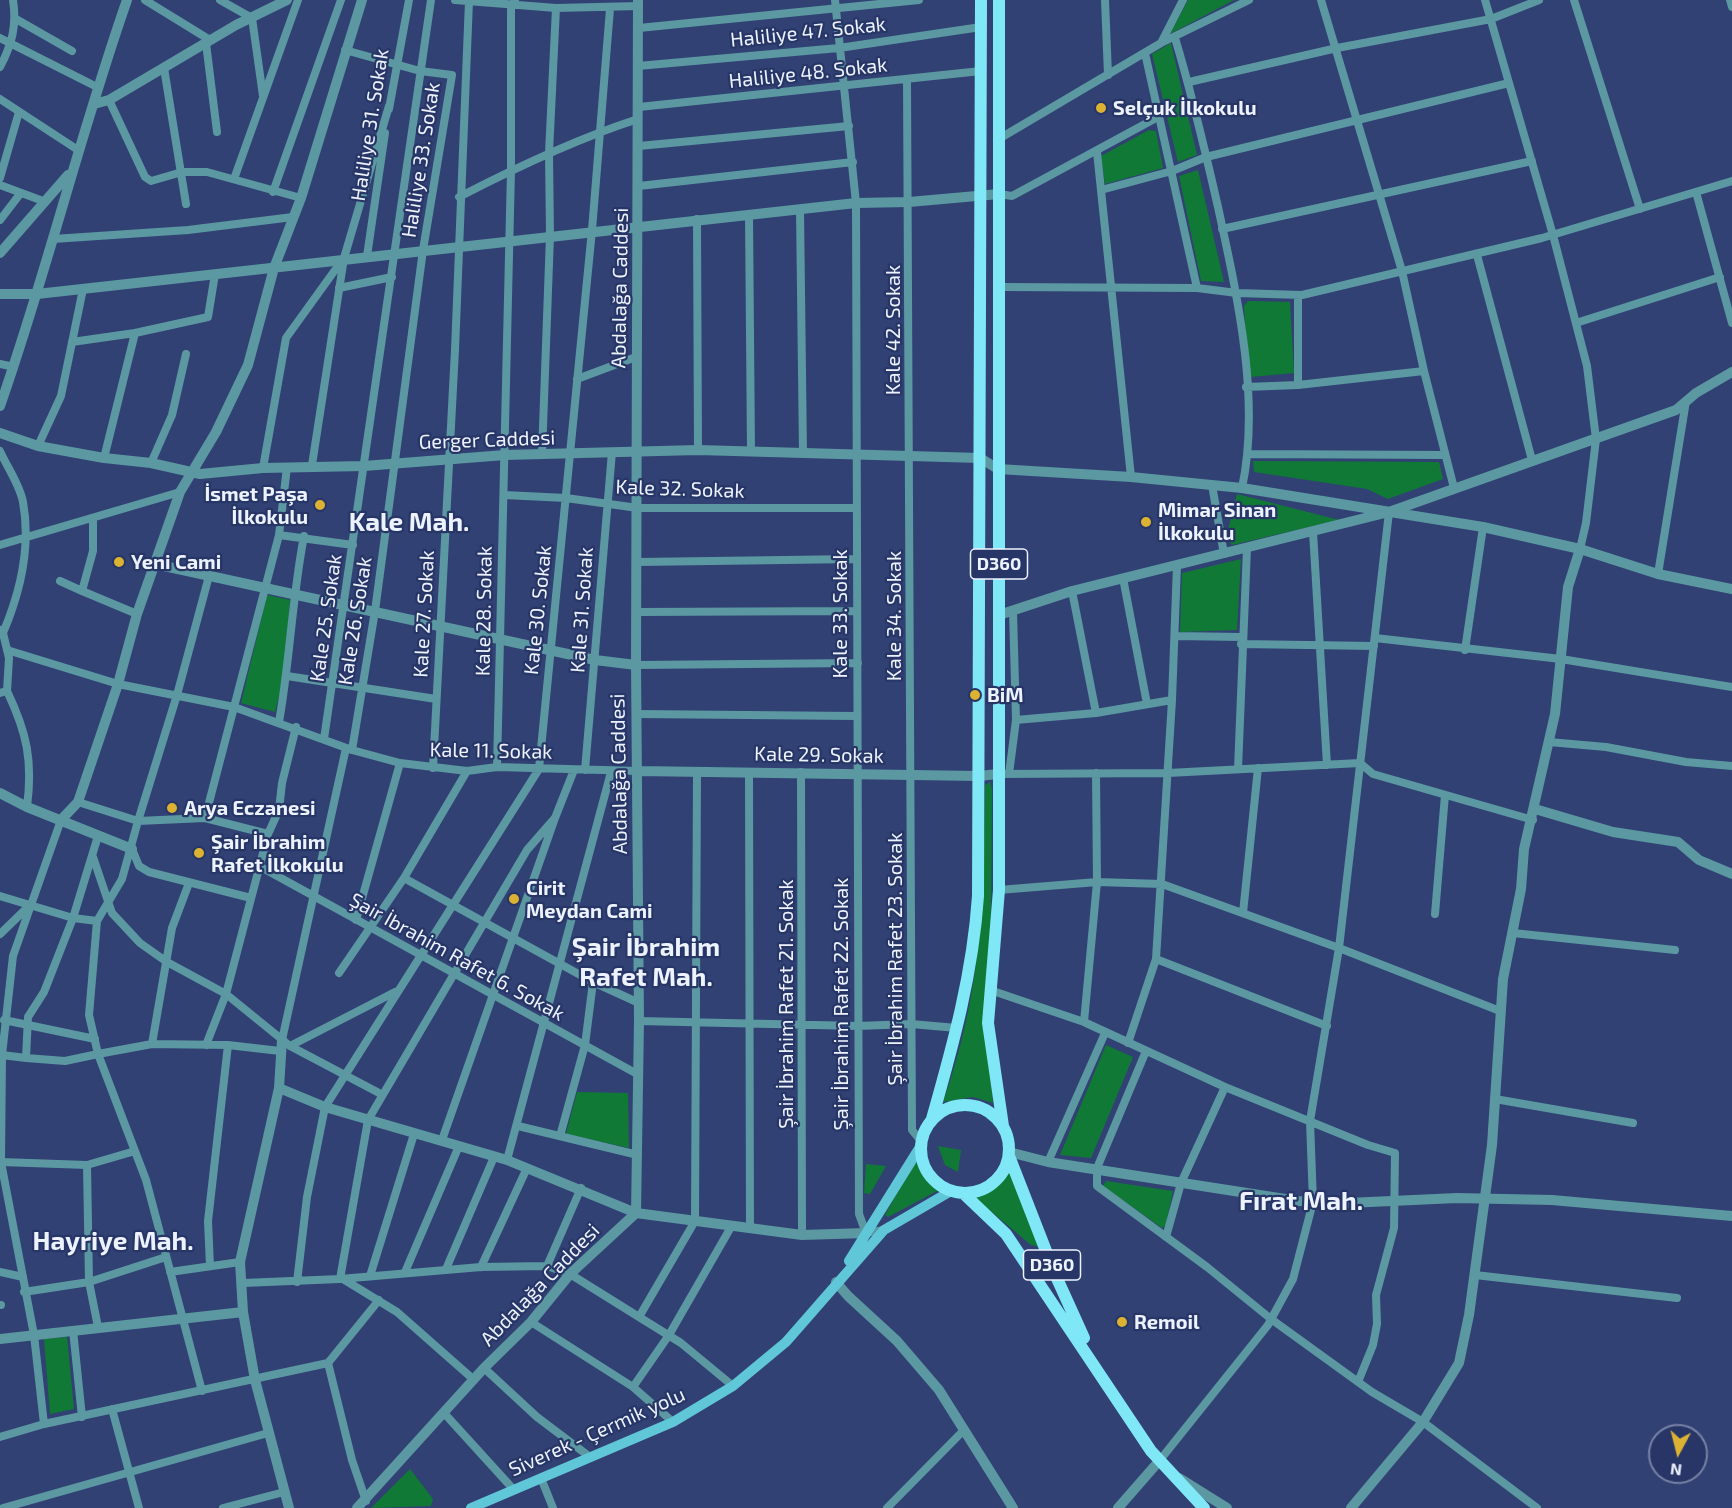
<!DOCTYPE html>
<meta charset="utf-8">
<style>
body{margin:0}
#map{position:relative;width:1732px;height:1508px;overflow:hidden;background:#314173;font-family:"Exo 2",sans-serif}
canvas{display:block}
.north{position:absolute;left:1648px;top:1424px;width:60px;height:60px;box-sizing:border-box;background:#273667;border:2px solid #7681a4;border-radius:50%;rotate:187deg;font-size:16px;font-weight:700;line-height:24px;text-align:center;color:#edf2ff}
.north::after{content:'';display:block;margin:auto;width:21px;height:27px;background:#dcb233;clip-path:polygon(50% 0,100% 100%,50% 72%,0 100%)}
</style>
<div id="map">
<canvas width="1732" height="1508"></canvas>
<div class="north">N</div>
</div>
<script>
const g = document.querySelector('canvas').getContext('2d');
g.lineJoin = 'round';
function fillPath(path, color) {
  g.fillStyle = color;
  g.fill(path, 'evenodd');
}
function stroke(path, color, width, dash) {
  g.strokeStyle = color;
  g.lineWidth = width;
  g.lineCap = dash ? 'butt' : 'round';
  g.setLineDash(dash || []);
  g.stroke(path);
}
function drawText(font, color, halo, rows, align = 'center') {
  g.font = font + ' "Exo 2",sans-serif';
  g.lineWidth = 4.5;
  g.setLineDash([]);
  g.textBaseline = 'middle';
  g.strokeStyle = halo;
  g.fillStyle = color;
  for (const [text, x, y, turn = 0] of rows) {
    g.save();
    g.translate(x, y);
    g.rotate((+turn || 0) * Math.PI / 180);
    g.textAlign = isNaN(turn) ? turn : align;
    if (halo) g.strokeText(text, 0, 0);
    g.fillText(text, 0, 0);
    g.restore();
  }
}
const green = new Path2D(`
 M1188,0h46l-64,34z
 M1171,43l26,112 -19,7 -26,-108z
 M1149,130l7,1 7,37 -58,16 -4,-28z
 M1198,170l26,112 -23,-1 -22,-105z
 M1248,301l42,1 4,71 -43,4 -3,-6 -4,-65z
 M1253,461l186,1 4,17 -55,20 -21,-10 -113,-17z
 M1237,494l102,26 -107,25 -6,-7z
 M1241,559l-4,71 -57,2 2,-59z
 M267,595l23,5 -6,76 -9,36 -34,-9z
 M990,782l2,8 -1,135 -7,89 9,89 -20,-6 -30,5c39,-110 41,-202 42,-317z
 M1106,1045l27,12 -42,101 -31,-3z
 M577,1092l51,1 1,55 -63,-14z
 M938,1146l23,4 -3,22 -13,-7z
 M915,1160l6,11 18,19 -51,27 -3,-2z
 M866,1164l20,2 -16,28 -6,-1z
 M1011,1169l29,78 -9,-2 -56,-47 23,-13z
 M1106,1181l67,10 -7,34 -4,3 -59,-42z
 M67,1337l7,72 -24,5 -6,-75z
 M410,1469l23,30 -2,7 -60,2z`);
const minor = new Path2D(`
 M145,0l65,40
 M220,0l32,18 11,78
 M455,0l101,8 83,-2
 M835,0l21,203 3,1011 7,19 18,-3
 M1105,0l3,75
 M1321,0l81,271 22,100 30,117
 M1485,0l68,235 34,131 9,73 -10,84 -6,26
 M1574,0l66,209
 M1730,0l2,7
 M16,19l56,32
 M639,28l280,-28
 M0,38l97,49
 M1175,38c17,56 30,112 43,169 19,88 43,192 24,281
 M206,43l11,89
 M1161,43l22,-43
 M345,50l75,21 32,4 -29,175 -48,361 -23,139
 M1145,53l52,235
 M638,66l201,-18 142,-21
 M0,67c12,-23 17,-41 13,-67
 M164,68l22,136
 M907,80l5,1050 9,11
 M1189,82l148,-34 154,-29 48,-19
 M0,99l78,51
 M109,100l36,77 6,4 31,-9h25l94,26
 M639,107l342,-36
 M389,109l20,-109
 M997,140l164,-97 88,-43
 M639,146l210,-20
 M1097,152l34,325
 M0,178l19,-66
 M234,179l64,-179
 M0,185l43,16
 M639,186l214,-24
 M1101,190l71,-19 34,-14 303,-74
 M273,192l68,-192
 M1696,192l36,131
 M999,194l13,2 146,-79
 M459,197c58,-30 117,-58 179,-78
 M800,209l3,245
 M749,215l2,237
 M697,219l1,231
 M0,220l20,-26
 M1222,229l310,-68
 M53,239l135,-9 105,-13
 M1477,255l55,205
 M367,256l18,-123
 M1000,287l197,1 40,5 65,2 240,-57 190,-57
 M339,288l53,-11
 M1298,295v90
 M1576,323l144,-46
 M72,342l63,-9 73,-16 7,-43
 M0,364l14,3
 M577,379l59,-22
 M1246,387l52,-2 126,-14
 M38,446l23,-50 22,-107
 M0,451c7,16 20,34 23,51 8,44 -3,91 -20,131l-3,-3
 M542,454l8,-218 -1,-83 7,-145
 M1249,454l195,1
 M104,458l31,-125
 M151,463l21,-48 14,-61
 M312,465l32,-207 45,-152
 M263,468l23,-130 57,-79
 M1212,485l12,69
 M504,495l62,3 72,10h219
 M93,518v33l-11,40 55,23
 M1313,532l14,233
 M279,535l74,10
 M0,545l180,-53
 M638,562l219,-3
 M1658,574l28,-173
 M1123,578l24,126
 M60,581l22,10
 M1072,591l24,122
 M637,612l219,-1
 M1175,636l67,1
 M1375,638l186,21 171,28
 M1241,644l133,2
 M7,650l111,34 116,23 118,43 48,13 67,8 30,-4 141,4
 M1465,650l18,-123
 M636,665l222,-2
 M287,676l149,23
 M7,691c20,42 26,70 20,116
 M0,693l7,-2 2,-33 -6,-25
 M636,714l220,2
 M1016,720l80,-7 76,-13
 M279,722c11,-62 13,-124 25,-186
 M324,739l107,-739
 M1549,742l57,5 80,15 46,4
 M497,767l14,-597v-161l4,-9
 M433,768l22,-418 14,-349
 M1238,769l9,-221
 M585,770l27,-318
 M697,772l-2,449 -56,96 42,26 52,43
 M749,772l1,457
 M801,772l1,463
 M998,774l170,-1 192,-10 13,11 160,46
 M1009,774l7,-54 -3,-109
 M78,802l60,19 39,-126 32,-119
 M205,818l74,-283 8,-68
 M132,849l7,17 10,6 102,26
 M93,857l19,56 28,30 27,19 59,32 64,52 91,48
 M259,866l380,209
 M404,878l189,104 46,21
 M189,883l-17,45 -20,116 -54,10 -9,-39 8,-94 25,-42 16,-58 67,-3 63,16
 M999,890l98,-8 65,2 177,64 161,63
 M0,896l73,22 24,3
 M1243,913l15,-145
 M1435,914l10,-119
 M356,920l44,-157
 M1513,933l162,17
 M0,934l28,-27
 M1156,959l171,67
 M339,973l65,-95 63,-107
 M990,990l94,32 141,65 143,58 27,8 -1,75 -18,67 1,29 -4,21 -15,37
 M4,1020l91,19
 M639,1021l219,5 53,-2 46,4
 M1084,1022l13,-140 -1,-109
 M282,1040l64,-292
 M1128,1043l28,-84 16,-259 5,-135
 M152,1044l76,1 52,6
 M206,1045l20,-51 42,-160 11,-24 3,-27 14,-56
 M290,1046l105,-54
 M1146,1051l-49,117v18l110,81 64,52 101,73 51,30 114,86
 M2,1055l24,3 2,-41 16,-25 29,-74 25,-82
 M26,1058l39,3 33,-7 48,126 56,211
 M1495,1099l138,24
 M518,1126l120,29
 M560,1136l25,-91 8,-63
 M442,1140l113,-322 19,-48
 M507,1160l104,-388
 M1,1162l86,3 48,-14
 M1048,1162l57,-129
 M87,1165l2,117 9,45
 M1166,1237l15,-54 44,-96
 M210,1266l-2,-45 20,-176
 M547,1266l34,-78
 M481,1267l46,-99
 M446,1269l48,-112
 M0,1272l23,5
 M170,1272l70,-10
 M405,1272l54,-126
 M1475,1275l202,23
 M370,1276l44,-142
 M340,1279l28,-159 159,-270 28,-32
 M343,1279l54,33 76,67
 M297,1282l10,-85 18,-90 214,-338 53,-539 18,-221
 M243,1283l97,-4 141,-12 66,-1 23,8 69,43
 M24,1292l65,-10 77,-25
 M0,1305h1
 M531,1322l102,65 40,35
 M73,1330l9,87
 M328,1363l24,97 14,41
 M484,1368l53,49 53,40
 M633,1387l36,-52 62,-108
 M112,1409l27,99
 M444,1413l70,77
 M44,1424l-10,-89 -33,-173 1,-107 11,-99 48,-136
 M0,1437l44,-13 284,-61 51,-63
 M1160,1460l108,-135 25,-46 20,-77 -3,-81 29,-173 50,-436
 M541,1478l12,30
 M3,1508l265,-75
 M223,1508l61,-16
 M887,1508l77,-78`);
const tertiary = new Path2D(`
 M94,104l15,-4 127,-75 51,-25
 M0,253l68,-78
 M0,294h37l819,-91 53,-1 90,-8
 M0,406c47,-134 80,-272 127,-406
 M0,433l38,13 66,12 47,5 49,11 63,-6 101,-2 141,-11 193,-5 282,8 18,11 133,8 111,11 241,39 97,22 78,25 74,15
 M155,564l440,96 41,5
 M999,615l73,-24 317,-79 287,-102 20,-17 36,-21
 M638,771l341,5 19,-2
 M0,793l27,14 105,42
 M1535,809l78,23 65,10 21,18 33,14
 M61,820l17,-18 40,-118 19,-70 43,-122 36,-60 32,-67 26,-97 27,-70 61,-198
 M282,1040l-3,48 -39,174 3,50 12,68 34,128
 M279,1088l46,19 182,53 129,53 166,22 64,-2
 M1009,1152l39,10 250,39 50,2 109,-5 95,2 180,16
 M836,1282l12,14 49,45 42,49 74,118
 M0,1339l243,-27
 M1179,1478l48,30
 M357,1508l127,-140 47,-46 39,-48 66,-61 3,-192 -3,-356 2,-665
 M1118,1508l42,-48
 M1351,1508l72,-86 36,-59 10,-48 23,-170 11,-166 18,-90 3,-40 31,-135 13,-127 12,-38`);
const secondary = new Path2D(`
 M849,1261l71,-114
 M471,1508l202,-86 60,-36 53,-44 98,-112 67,-39`);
const primary = new Path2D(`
 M999,0v890l-11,133 15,103
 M921 1149a44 44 0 1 1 88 0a44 44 0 1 1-88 0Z
 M932,1119c21,-74 41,-146 46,-223l3,-896
 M1009,1156l46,118 29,64
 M963,1193l43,41 145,217 53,57`);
const markers = [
 [1101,108,6,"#dcb233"],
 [320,505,6,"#dcb233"],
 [1146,522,6,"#dcb233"],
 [119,562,6,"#dcb233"],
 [975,695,6,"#dcb233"],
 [172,808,6,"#dcb233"],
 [199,853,6,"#dcb233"],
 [514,899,6,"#dcb233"],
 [1122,1322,6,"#dcb233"]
];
const shields = [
 [999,564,57],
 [1052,1265,57]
];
const shieldNames = [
 ["D360",999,564],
 ["D360",1052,1265]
];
const streetNames = [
 ["Haliliye 47. Sokak",808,32,-6],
 ["Haliliye 48. Sokak",808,73,-6],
 ["Haliliye 31. Sokak",370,125,-81],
 ["Haliliye 33. Sokak",421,160,-81],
 ["Abdalağa Caddesi",620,288,-89],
 ["Kale 42. Sokak",893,330,-90],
 ["Gerger Caddesi",487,440,-2],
 ["Kale 32. Sokak",680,489,2],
 ["Kale 30. Sokak",538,610,-84],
 ["Kale 31. Sokak",582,610,-86],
 ["Kale 28. Sokak",484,611,-89],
 ["Kale 27. Sokak",424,614,-87],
 ["Kale 33. Sokak",840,614,-90],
 ["Kale 34. Sokak",894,616,-90],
 ["Kale 25. Sokak",326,618,-82],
 ["Kale 26. Sokak",355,621,-81],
 ["Kale 11. Sokak",491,751,1],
 ["Kale 29. Sokak",819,755,1],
 ["Abdalağa Caddesi",619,774,-91],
 ["Şair İbrahim Rafet 6. Sokak",457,957,29],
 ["Şair İbrahim Rafet 23. Sokak",895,959,-90],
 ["Şair İbrahim Rafet 21. Sokak",786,1004,-90],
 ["Şair İbrahim Rafet 22. Sokak",841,1004,-90],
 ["Abdalağa Caddesi",540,1285,-46],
 ["Siverek - Çermik yolu",597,1432,-24]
];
const poiNames = [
 ["Selçuk İlkokulu",1113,108],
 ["İsmet Paşa",308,494,"right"],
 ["İlkokulu",308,517,"right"],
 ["Mimar Sinan",1158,510],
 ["İlkokulu",1158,533],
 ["Yeni Cami",131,562],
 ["BiM",987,695],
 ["Arya Eczanesi",184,808],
 ["Şair İbrahim",211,842],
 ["Rafet İlkokulu",211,865],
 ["Cirit",526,888],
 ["Meydan Cami",526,911],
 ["Remoil",1134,1322]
];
const districtNames = [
 ["Kale Mah.",409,522],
 ["Şair İbrahim",646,947],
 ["Rafet Mah.",646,977],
 ["Fırat Mah.",1301,1201],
 ["Hayriye Mah.",113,1241]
];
fillPath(green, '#107935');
stroke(minor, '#5b98a2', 8);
stroke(tertiary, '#5b98a2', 10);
stroke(secondary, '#5fc7d7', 10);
stroke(primary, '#80e7f7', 12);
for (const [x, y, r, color] of markers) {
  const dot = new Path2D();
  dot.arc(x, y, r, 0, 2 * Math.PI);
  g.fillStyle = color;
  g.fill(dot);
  stroke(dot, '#273667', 2);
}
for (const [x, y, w] of shields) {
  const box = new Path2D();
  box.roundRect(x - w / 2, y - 15, w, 30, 4.5);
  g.fillStyle = '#273667';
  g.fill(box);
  stroke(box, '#edf2ff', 1.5);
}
drawText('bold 18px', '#edf2ff', null, shieldNames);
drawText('20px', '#edf2ff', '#273667', streetNames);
drawText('bold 20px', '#edf2ff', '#273667', poiNames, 'left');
drawText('bold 26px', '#edf2ff', '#273667', districtNames);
</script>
